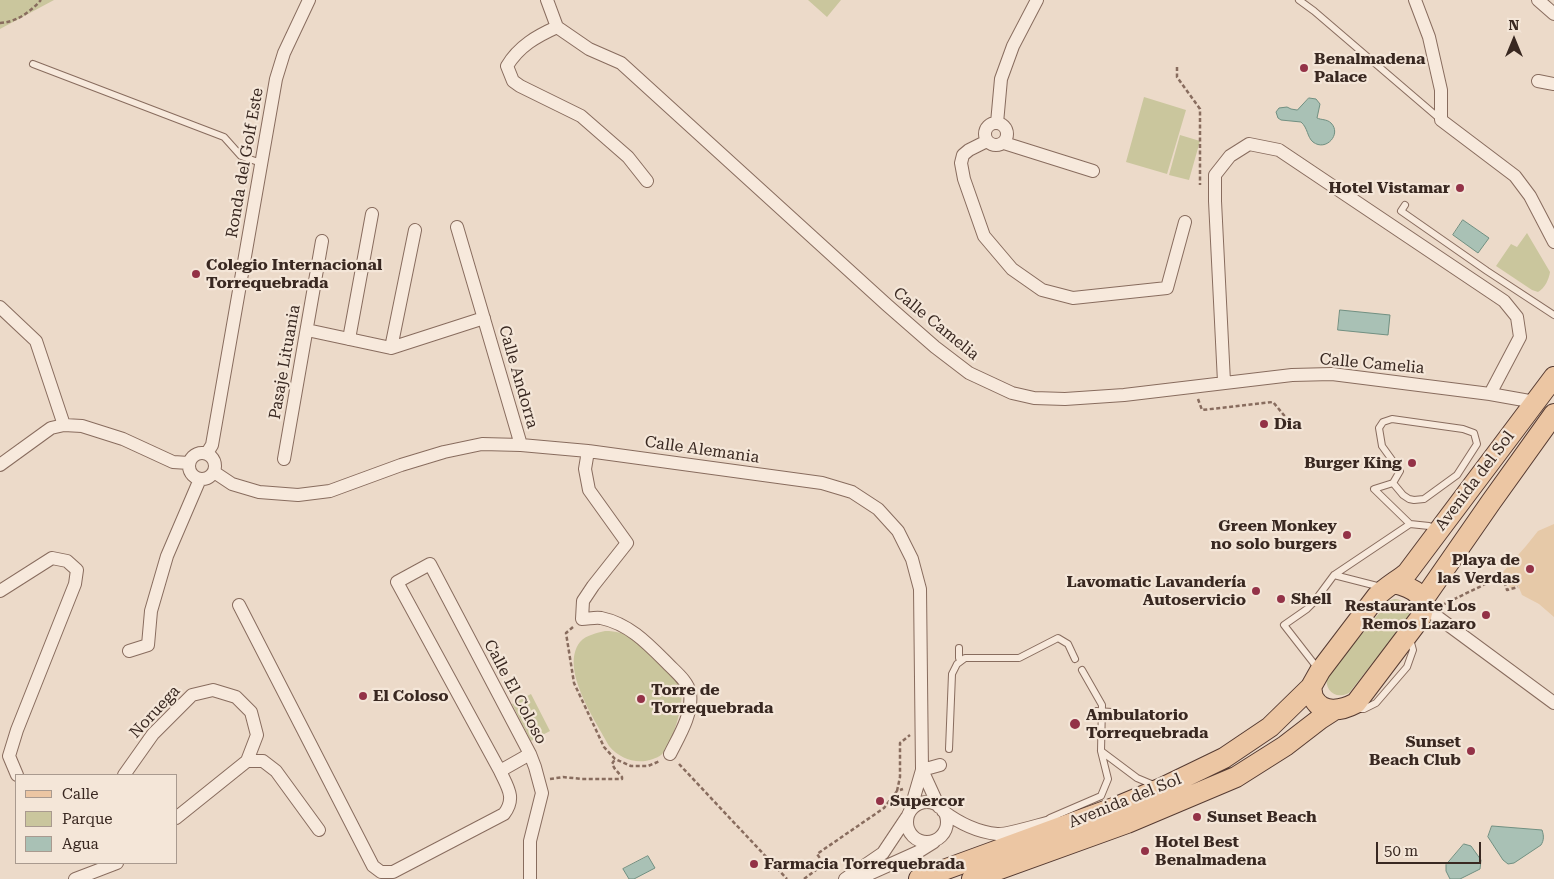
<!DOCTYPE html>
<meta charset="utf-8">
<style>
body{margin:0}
#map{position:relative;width:1554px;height:879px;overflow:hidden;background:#ecdac9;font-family:"Roboto Serif",serif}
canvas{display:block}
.legend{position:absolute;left:15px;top:774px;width:162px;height:90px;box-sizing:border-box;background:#f4e6d8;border:1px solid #a99a8f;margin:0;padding:6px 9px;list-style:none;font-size:15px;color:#392821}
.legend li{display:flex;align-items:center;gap:10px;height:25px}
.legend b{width:25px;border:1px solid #a99a8f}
.north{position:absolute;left:1489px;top:15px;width:50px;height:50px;-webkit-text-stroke:4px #f4e6d8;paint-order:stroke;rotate:0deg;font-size:14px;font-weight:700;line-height:20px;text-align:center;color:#392821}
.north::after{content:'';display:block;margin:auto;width:18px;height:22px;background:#392821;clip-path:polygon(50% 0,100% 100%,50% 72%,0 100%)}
.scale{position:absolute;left:1376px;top:842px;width:105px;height:22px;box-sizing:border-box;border:2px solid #392821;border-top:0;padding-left:6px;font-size:15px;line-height:18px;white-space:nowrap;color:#392821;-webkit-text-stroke:4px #f4e6d8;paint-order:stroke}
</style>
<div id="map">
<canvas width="1554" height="879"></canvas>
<ul class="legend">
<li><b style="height:6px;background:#ecc6a3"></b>Calle</li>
<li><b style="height:14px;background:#cac69d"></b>Parque</li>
<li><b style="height:14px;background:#a9c1b5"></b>Agua</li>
</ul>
<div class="north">N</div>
<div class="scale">50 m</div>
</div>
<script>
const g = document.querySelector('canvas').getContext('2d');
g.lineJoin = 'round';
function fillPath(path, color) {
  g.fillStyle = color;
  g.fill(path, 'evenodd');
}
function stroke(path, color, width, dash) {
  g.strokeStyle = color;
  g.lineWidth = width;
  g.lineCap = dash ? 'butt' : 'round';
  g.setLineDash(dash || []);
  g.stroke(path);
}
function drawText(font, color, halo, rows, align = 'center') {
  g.font = font + ' "Roboto Serif",serif';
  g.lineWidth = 4.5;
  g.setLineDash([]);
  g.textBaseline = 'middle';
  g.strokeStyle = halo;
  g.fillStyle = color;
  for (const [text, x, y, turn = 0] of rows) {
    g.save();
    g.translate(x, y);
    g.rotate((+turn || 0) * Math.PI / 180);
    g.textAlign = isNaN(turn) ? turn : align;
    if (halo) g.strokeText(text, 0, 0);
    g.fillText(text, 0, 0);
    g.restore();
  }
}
const green = new Path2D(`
 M0,0h54l-54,29z
 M808,0h33l-14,17z
 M1144,97l42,13 -19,64 -41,-12z
 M1180,135l20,6 -11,39 -20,-5z
 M1527,233l23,39c-1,7 -5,16 -12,20l-6,-2 -36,-24 15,-22 6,3z
 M1395,599c10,1 15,7 14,18l-60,76c-14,7 -25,-3 -22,-17l63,-76z
 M605,631c22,0 33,9 49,25 10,10 24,21 27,36 3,13 -9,51 -18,61 -2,3 -7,5 -10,6 -16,6 -33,0 -44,-13 -13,-25 -50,-77 -29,-104 6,-7 17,-9 25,-11z
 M531,694l19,37 -19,10 -19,-37z`);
const sand = new Path2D(`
 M1554,524v93l-15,-13 -17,-9 -4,-10 -8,3 -7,-16 23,-26 12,-15z`);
const water = new Path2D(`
 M1309,98l7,1 4,5 -3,14c4,2 10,1 14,5 11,11 -5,29 -18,19 -6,-5 -5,-14 -12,-20l-20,-2 -3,-2 -2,-6 3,-4 8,-1 4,2 6,1z
 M1463,220l26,18 -11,15 -25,-18z
 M1340,310l50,5 -2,20 -50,-5z
 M1492,826l50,4c2,6 2,10 -1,15l-27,18 -6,1 -5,-4 -15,-23z
 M1464,844l7,2 10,14 -1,9 -20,10h-10l-4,-8v-6z
 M648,856l7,12 -21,11h-5l-6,-10z`);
const path = new Path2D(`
 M0,23c17,-1 30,-11 41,-23
 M1177,67v10l23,32v76
 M1198,399l4,11 71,-8 19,23
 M1442,605l58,-28 4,3 3,10 11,-3
 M573,627l-7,6 8,50 30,64 11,12 16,7h17l12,-5
 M679,764l108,115
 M550,779l13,-2 19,2h40v-2l-7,-8 -3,-5 3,-5
 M897,791l3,-14v-34l10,-8
 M804,879l20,-15 -7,-10 67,-46 13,-17 6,-2`);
const lane = new Path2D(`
 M1299,0l15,11 126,108
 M33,64l191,73 17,19 20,7
 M1405,205l-4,6 86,60 67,44
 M1393,483l10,12 6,4 5,1 10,-1 33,-24 20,-31 -3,-11 -11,-4 -71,-10 -9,3 -4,6 3,18 18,25 -7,12 -19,6 36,35
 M1334,575l47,12
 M959,648v10l2,3
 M1082,670l20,35 -1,46
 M1319,670l-35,-45 23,-16 7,-7 20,-27 76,-51 19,2 9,3
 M1357,709h7l12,-6 31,-36 6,-17 -3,-11
 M949,749l3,-75 5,-10 8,-6h54l39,-20 10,6 7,15
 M1050,818l51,-22 7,-17 -7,-28 36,27 19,8`);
const street = new Path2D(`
 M547,0l10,27 32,22 32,14 266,242 48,42 34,26 43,20 22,5 31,1 59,-4 168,-20 40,-1 158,20 45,8
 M1415,0l14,37 12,53v30l74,56 15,20 24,46
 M1538,0l16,14
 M557,27c-20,9 -38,19 -50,39l6,15 7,5 61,30 47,41 19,24
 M1538,81l16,3
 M985 134a11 11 0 1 1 22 0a11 11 0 1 1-22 0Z
 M997,123l4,-44 12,-33 24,-46
 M987,141l-18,9 -6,5 -2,8 3,16 20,57 28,33 30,21 31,8 94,-10 18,-66
 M1004,143l89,28
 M457,227l64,218
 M0,307l36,34 28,84
 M307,330l84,18 93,-30
 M349,339l23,-125
 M391,348l24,-118
 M1224,382l-9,-181v-26l15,-19 19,-12 30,6 225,151 13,16 3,20 -30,57
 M588,451l-3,18 4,21 38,53 -34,43 -10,15 -1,18c6,0 13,-2 19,-1 29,6 48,27 68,47 8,8 19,17 21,28 3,21 -11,43 -20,61
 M189 466a13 13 0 1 1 26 0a13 13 0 1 1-26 0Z
 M207,453l5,-8 64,-366 8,-26 25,-53
 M284,459l38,-218
 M0,465l51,-37 13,-3 18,1 41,13 50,23 16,1
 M214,472l18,12 27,8 39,3 32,-4 71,-26 43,-13 38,-8 39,1 67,6 234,32 30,9 26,17 20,22 14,28 8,30 2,181 17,37
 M0,591l52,-33 15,3 10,9 -2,14 -58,146 -8,26 8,19
 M239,605l134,261 8,6h12l111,-58c12,-16 4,-26 -4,-43
 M1424,607l130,96
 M129,651l19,-6 3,-34 16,-55 33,-77
 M1096,714l16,1
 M530,754l-30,17 -103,-189 33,-18 100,190 5,13 7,26 -12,48v38
 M247,761h16l13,10 43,59
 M922,770l18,-5
 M124,775l29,-41 39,-39 21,-5 23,7 15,15 6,23 -10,26 -71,57
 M907 822a20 20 0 1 1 40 0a20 20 0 1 1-40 0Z
 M910,811l12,-41
 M943,811c16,12 34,21 54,23 11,1 44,-10 57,-13
 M75,879l42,-16
 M845,879l38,-26 24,-36
 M858,879l60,-27 16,-10`);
const primary = new Path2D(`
 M1423,600l68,-98 63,-88
 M1311,687c1,4 1,9 3,12 9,16 29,11 42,4l65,-86c7,-22 -7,-29 -27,-34
 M919,879l200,-73 43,-18 62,-30 46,-31 41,-40 9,-16 57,-75c9,-9 20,-15 30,-23l147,-196
 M972,879l155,-56 109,-46 49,-31 35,-27 14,-9`);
const markers = [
 [1304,68,5,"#933247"],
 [1460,188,5,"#933247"],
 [196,274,5,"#933247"],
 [1264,424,5,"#933247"],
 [1412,463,5,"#933247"],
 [1347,535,5,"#933247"],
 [1530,569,5,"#933247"],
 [1256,591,5,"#933247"],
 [1281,599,5,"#933247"],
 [1486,615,5,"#933247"],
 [363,696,5,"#933247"],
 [641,699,5,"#933247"],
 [1075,724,6,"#933247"],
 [1471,751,5,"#933247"],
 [880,801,5,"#933247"],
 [1197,817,5,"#933247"],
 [1145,851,5,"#933247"],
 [754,864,5,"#933247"]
];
const poiNames = [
 ["Benalmadena",1314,59],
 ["Palace",1314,77],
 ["Hotel Vistamar",1450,188,"right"],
 ["Colegio Internacional",206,265],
 ["Torrequebrada",206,283],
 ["Dia",1274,424],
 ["Burger King",1402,463,"right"],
 ["Green Monkey",1337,526,"right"],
 ["no solo burgers",1337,544,"right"],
 ["Playa de",1520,560,"right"],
 ["las Verdas",1520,578,"right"],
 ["Lavomatic Lavandería",1246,582,"right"],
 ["Autoservicio",1246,600,"right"],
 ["Shell",1291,599],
 ["Restaurante Los",1476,606,"right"],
 ["Remos Lazaro",1476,624,"right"],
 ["Torre de",651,690],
 ["Torrequebrada",651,708],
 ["El Coloso",373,696],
 ["Ambulatorio",1086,715],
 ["Torrequebrada",1086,733],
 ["Sunset",1461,742,"right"],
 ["Beach Club",1461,760,"right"],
 ["Supercor",890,801],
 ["Sunset Beach",1207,817],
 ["Hotel Best",1155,842],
 ["Benalmadena",1155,860],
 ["Farmacia Torrequebrada",764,864]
];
const streetNames = [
 ["Ronda del Golf Este",245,163,-80],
 ["Calle Camelia",936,324,39],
 ["Pasaje Lituania",285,362,-80],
 ["Calle Camelia",1372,364,5],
 ["Calle Andorra",518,377,74],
 ["Calle Alemania",702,450,8],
 ["Avenida del Sol",1475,481,-53],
 ["Calle El Coloso",515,692,62],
 ["Noruega",155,712,-47],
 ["Avenida del Sol",1125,801,-22]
];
fillPath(green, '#cac69d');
fillPath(sand, '#e6c9a8');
fillPath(water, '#a9c1b5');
stroke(water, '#708f81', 1);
stroke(lane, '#886c5e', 8);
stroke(street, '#886c5e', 14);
stroke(primary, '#563b32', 22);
stroke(path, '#886c5e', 2.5, [4, 2.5]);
stroke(lane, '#f7e9dc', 6);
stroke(street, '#f7e9dc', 12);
stroke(primary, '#ecc6a3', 20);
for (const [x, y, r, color] of markers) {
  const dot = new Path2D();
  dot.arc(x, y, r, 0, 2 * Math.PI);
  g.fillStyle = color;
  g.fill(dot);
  stroke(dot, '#f4e6d8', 2);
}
drawText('bold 16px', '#392821', '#f4e6d8', poiNames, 'left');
drawText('16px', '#392821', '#f4e6d8', streetNames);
</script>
